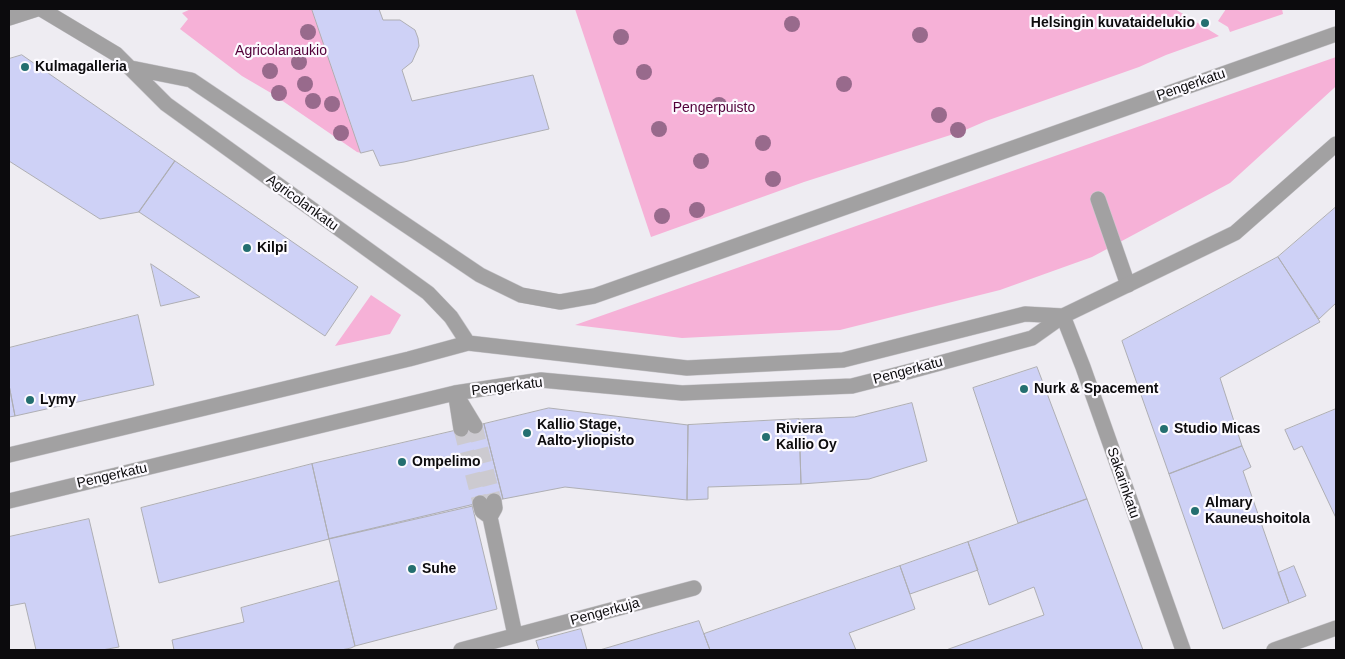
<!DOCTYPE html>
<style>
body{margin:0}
#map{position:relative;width:1345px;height:659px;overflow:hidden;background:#eeecf2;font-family:Arial,sans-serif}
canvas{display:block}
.frame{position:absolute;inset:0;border:10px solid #0c0b0d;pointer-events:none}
</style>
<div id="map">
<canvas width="1345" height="659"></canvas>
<div class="frame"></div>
</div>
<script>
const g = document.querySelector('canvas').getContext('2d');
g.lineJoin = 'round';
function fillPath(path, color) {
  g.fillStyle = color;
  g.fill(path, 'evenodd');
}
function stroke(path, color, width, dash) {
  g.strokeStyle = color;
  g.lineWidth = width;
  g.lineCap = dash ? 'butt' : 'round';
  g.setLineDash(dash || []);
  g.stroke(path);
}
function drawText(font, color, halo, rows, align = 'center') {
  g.font = font + ' Arial,sans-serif';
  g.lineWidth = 4.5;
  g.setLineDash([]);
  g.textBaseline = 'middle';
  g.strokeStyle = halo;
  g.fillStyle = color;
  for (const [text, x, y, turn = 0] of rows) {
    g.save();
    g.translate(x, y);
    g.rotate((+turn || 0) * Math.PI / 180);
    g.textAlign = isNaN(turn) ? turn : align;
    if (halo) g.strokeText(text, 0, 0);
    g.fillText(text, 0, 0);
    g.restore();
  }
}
const green = new Path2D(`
 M191,9h121l49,144 -4,-1 -86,-59 -29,-17 -62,-47 8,-10 -6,-6z
 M575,9h600l44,27 -53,19 -27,12 -153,54 -23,10 -159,51 -153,55z
 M1226,9h56l1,5 -53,18 -2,-5 -10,-6z
 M1336,57v29l-3,3 -103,94 -138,74 -92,33 -160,40 -158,8 -107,-13z
 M371,295l30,20 -11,19 -55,12z`);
const building = new Path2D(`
 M312,9h67l4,11h17l15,10 3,8 1,8 -7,16 -10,8 10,31 121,-26 16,54 -145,33 -24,4 -7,-16 -12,3z
 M22,55l153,106 -36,51 -39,7 -91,-58v-102z
 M175,161l183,126 -33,49 -186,-124z
 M1336,207v96l-17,16 -41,-62z
 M1278,257l42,65 -100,56 22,68 -73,28 -47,-133z
 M151,264l49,33 -39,9z
 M138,315l16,70 -139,31 -6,-31v-37z
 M1037,367l50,132 -69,24 -45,-135z
 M9,385l6,31 -6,1z
 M912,403l15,58 -58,18 -68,5 -2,-65 55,-2z
 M549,408l139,17 -1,75 -122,-13 -62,12 -19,-75z
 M1336,409v109l-34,-72 -8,4 -9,-20z
 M799,419l2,65 -93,3v12l-21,1 1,-75z
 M484,424l19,75 -174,40 -17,-75z
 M1242,446l9,21 -8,4 46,132 -66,26 -54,-155z
 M312,464l17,75 -170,44 -18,-75z
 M1087,499l56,151h-197l98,-35 -10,-28 -45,18 -21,-63z
 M472,505l25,104 -142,37 -26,-107z
 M89,519l30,128 -17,3h-66l-11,-47 -16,3v-69z
 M968,542l10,28 -68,24 -10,-28z
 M900,566l15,43 -66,24 7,17h-146l-6,-16z
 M1294,566l12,30 -17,7 -11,-30z
 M339,581l16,65 -4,2 -10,2h-167l-2,-10 72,-18 -3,-14z
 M699,621l11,29h-110z
 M581,629l6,21h-48l-3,-9z`);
const minorTunnel = new Path2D(`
 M475,426l19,75
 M461,429l19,74`);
const service = new Path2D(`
 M1098,199l30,86`);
const minor = new Path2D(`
 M41,9l75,45 50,50 262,189 23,24 17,26
 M9,18l28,-9
 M131,68l60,12 289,195 41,20 39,7 34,-6 742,-262
 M1063,316l20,51 100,283
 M455,393l20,33
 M456,397l5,32
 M9,455l400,-96 59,-16 219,25 156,-8 182,-46 38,2
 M9,501l446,-108 86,-13 141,13 170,-7 55,-14 125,-34 31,-22 172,-83 101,-89
 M480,503l2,8 8,6 25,118
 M490,517l5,-9 -1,-7
 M461,650l233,-62
 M1274,650l62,-22`);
const trees = [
 [792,24],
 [308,32],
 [920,35],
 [621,37],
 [299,62],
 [270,71],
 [644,72],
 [305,84],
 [844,84],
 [279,93],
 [313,101],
 [332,104],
 [719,105],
 [939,115],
 [659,129],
 [958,130],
 [341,133],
 [763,143],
 [701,161],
 [773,179],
 [697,210],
 [662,216]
];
const markers = [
 [1205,23,5,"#246f70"],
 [25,67,5,"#246f70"],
 [247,248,5,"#246f70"],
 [1024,389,5,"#246f70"],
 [30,400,5,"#246f70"],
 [1164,429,5,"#246f70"],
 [527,433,5,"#246f70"],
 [766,437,5,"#246f70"],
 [402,462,5,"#246f70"],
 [1195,511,5,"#246f70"],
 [412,569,5,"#246f70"]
];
const poiNames = [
 ["Helsingin kuvataidelukio",1195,23,"right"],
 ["Kulmagalleria",35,67],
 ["Kilpi",257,248],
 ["Nurk & Spacement",1034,389],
 ["Lymy",40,400],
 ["Kallio Stage,",537,425],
 ["Aalto-yliopisto",537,441],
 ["Riviera",776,429],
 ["Kallio Oy",776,445],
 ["Studio Micas",1174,429],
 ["Ompelimo",412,462],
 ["Almary",1205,503],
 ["Kauneushoitola",1205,519],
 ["Suhe",422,569]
];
const parkNames = [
 ["Agricolanaukio",281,51],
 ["Pengerpuisto",714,108]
];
const streetNames = [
 ["Pengerkatu",1191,85,-19],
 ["Agricolankatu",302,203,36],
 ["Pengerkatu",908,371,-15],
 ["Pengerkatu",507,387,-7],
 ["Pengerkatu",112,476,-13],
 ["Sakarinkatu",1123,483,71],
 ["Pengerkuja",605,612,-15]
];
fillPath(green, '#f6b1d7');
fillPath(building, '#ced1f6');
stroke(building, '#aeaeb3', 1);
stroke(minorTunnel, '#cccad0', 15, [15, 8]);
stroke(service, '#cac8cd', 16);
stroke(minor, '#cac8cd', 16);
stroke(service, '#a2a1a2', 15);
stroke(minor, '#a2a1a2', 15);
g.fillStyle = '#986a8c';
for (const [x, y] of trees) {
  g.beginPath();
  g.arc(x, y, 8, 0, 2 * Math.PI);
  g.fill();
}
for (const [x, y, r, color] of markers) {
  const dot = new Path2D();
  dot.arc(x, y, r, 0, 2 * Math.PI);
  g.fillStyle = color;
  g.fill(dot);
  stroke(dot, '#fcfaff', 2);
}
drawText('bold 14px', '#0c0b0d', '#fcfaff', poiNames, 'left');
drawText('14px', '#520039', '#fcfaff', parkNames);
drawText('14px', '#0c0b0d', '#fcfaff', streetNames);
</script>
